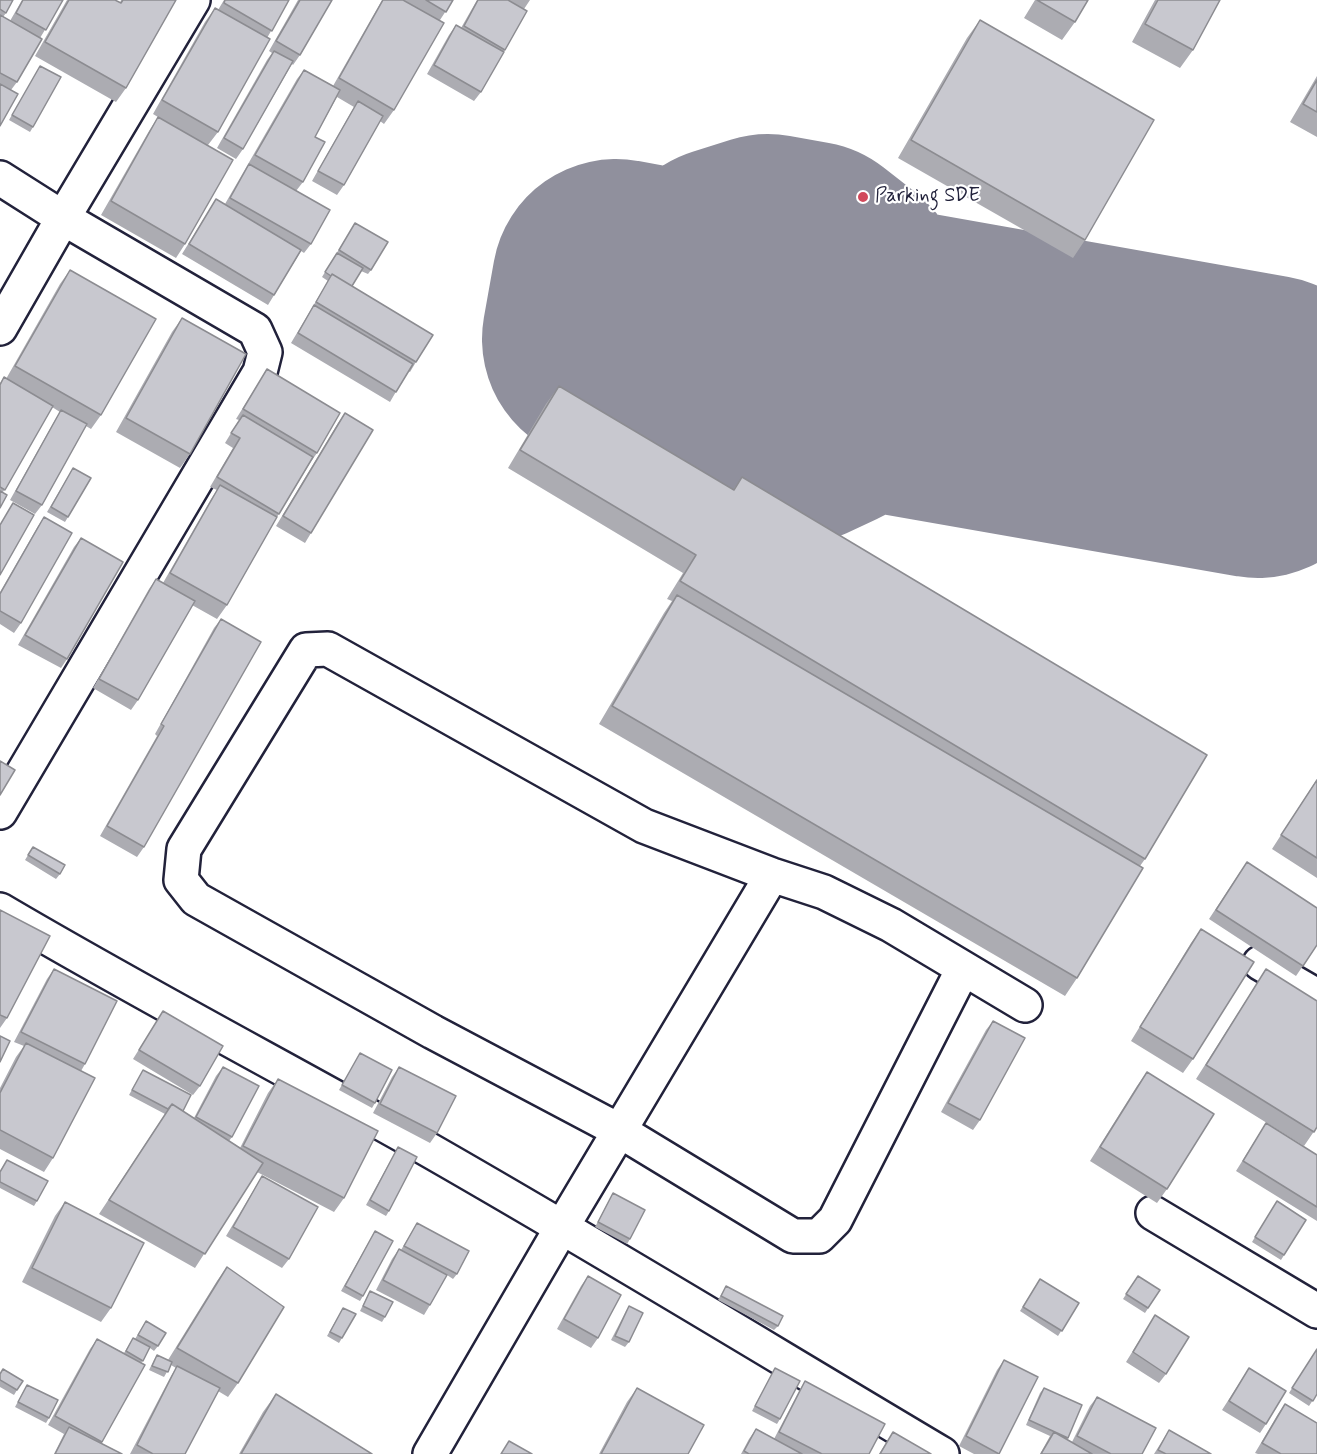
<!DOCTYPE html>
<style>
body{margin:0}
canvas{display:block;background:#fff}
</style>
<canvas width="1317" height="1454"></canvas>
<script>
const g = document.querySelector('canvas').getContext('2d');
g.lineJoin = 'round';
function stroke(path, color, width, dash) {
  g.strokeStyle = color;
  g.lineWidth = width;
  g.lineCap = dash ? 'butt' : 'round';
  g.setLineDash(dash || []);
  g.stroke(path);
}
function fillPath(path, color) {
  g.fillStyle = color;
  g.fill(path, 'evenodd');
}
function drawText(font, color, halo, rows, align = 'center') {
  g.font = font + ' Mynerve,sans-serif';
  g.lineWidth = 4.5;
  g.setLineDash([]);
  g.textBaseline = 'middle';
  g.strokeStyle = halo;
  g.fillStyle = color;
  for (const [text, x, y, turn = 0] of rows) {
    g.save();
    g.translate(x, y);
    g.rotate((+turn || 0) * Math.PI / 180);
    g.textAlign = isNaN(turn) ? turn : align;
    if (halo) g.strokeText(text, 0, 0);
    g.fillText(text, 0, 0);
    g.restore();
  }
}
const runway = new Path2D(`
 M768,258l39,7 32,25 17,36 411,73 -9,55 -411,-72 -23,25 -30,14 -34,2 -32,-13 -24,-24 -12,-32 -86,-15 10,-56 86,16 28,-29z`);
const minor = new Path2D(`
 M0,178l63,40 192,112 10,22 -5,20 -260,440
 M0,328l63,-110 130,-218
 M0,910c132,78 267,149 401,224 182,103 361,213 541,320
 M1260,963l57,33
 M963,969l-128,251 -16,16h-26l-173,-105 -187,-99 -237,-133 -15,-19 3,-31 122,-199 22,-1 316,177 128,49 52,17 67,33 134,80
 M1153,1213l164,98
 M430,1454l132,-227 210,-352`);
const wall = new Path2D(`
 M0,0l6,13 -3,4 7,4 12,-21h41l-23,38 -23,44 -6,8 -11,36z
 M67,0h48l5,3 1,-3h55l-50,88 -10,14 -81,-46z
 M224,0h65l-22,38 -49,94 -10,13 -23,99 -9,14 -75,-43 48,-84 9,-14 -5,-3 52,-92 10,-14 3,2z
 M298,0h34l-32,55 -7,10 -1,-1 -49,85 -7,10 -19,-11 50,-88 5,-7 -3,-2z
 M382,0h71l-13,20 -46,90 -10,14 -4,-3 -36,64 -7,10 -25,-14 42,-74 -17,-10 -22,40 -12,45 -7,9 15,53 -7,9 -3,-2 -33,54 -86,-51 34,-55 9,5 72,-125 7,-9 29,16z
 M477,0h53l-6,9 3,2 -46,81 -7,9 -47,-27 22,-39 7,-10 5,3z
 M1035,0h53l-13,22 -13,18 -38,-22z
 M1155,0h65l-27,50 -13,18 -48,-26z
 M980,20l105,220 -12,18 -175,-100 69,-120z
 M40,66l-7,61 -3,5 -21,-12z
 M1317,76v61l-27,-15z
 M352,228l19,42 -3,4 -7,-3 -9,15 64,76 -6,10 -2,-1 -18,31 -99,-59 37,-62 -6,-4z
 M70,270l31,145 -10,14 -5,-3 -44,79 -7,9 -25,-14 45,-80 5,-8 -8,-5 -49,85 -3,16v-125l4,-6 2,2 54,-95z
 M182,318l8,136 -10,14 -64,-36 56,-100z
 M267,369l50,84 -7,10 -33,54 -50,88 -10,14 -25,-14 -54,95 -7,10 -38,-22 56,-99 7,-10 7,4 48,-84 6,-9 -7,-3 23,-39 -8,-5 14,-23 -3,-1z
 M559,386l174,104 9,-13 403,382 -5,7 -63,112 -12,18 -466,-272 65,-111 8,-12 -5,-2 16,-26 -175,-105 38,-64z
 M345,413l-34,120 -6,10 -29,-17 62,-103z
 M73,468l-5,49 -3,5 -18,-10z
 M44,517l-23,106 -7,10 -14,-9v-32l38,-66z
 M81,538l-14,121 -6,9 -43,-23 56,-98z
 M221,619l-77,228 -7,10 -37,-21 57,-100 -2,-2 59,-106z
 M1317,779v99l-45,-29z
 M33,847l27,27 -4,5 -31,-19z
 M1240,872l77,73 -21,31 -87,-57z
 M0,910l7,108 -7,10z
 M1201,929l-8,130 -10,14 -52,-32 60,-98z
 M54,969l31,95 -4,7 -28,87 -9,14 -44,-23v-61l16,-31 8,-11 -10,-4 33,-63z
 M1266,969l51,158 -13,19 -108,-67z
 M163,1011l37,75 -7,9 -60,-36z
 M993,1021l-13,99 -7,10 -32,-18 45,-82z
 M360,1053l15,50 -3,5 -33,-18z
 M223,1067l9,70 -3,4 11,7 28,-55 10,-14 66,119 -10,14 -77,-40 -62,96 -96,-54 66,-100 -36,-19 14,-25 40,41 11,7 22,-42z
 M399,1067l38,66 -7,10 -57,-30 19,-36z
 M1147,1072l20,117 -10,14 -67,-42 47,-75z
 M1266,1123l51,32v66l-81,-50z
 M398,1147l-9,64 -3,5 -20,-11z
 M7,1160l30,41 -3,5 -34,-18v-17z
 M262,1176l27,83 -7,9 -56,-32z
 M613,1193l17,46 -3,5 -32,-17z
 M1277,1201l29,19 -25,40 -29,-18z
 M65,1202l46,106 -10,14 -79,-40 33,-66z
 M417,1223l40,51 -4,5 -6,-4 -17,30 -6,10 -48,-25 16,-31 7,-10 2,1z
 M375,1231l-12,65 -3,5 -19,-10z
 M227,1267l11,116 -10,14 -10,-6 -33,63h-55l41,-78 5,-8 -5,-3 -7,12 -15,-7 5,-10 3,-5 11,5 49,-79z
 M588,1276l10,62 -7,10 -34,-19 24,-43z
 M1138,1276l22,14 -15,23 -22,-14z
 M1040,1279l39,24 -21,33 -38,-25z
 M726,1286l52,40 -4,4 -56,-30z
 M370,1291l15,26 -3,5 -22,-11z
 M629,1306v36l-4,5 -14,-7 15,-29z
 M343,1308l-1,30 -3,5 -12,-7z
 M1155,1315l11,59 -7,9 -33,-21z
 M146,1321l12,25 -4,5 -4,-3 -9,15 4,2 -44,79 21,10h-68l10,-20 -16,-9 42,-76 7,-10 27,14 9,-15 2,1z
 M1317,1349v45l-8,12 -20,-13z
 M1004,1360l-5,94h-25l-15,-8 38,-76z
 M775,1368l5,51 -3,5 -25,-13z
 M1249,1368l17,56 -6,9 -38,-23z
 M0,1373l17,17 -3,5 -14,-8z
 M805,1381l64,73h-128l8,-15 7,-10 18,10 25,-48z
 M27,1385l22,33 -3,5 -31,-16z
 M637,1388l51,66h-89l28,-52z
 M1044,1388l24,50 -1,1 5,3 18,-36 7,-9 45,57h-102l10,-18 -24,-11 14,-32z
 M276,1394l96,60h-133l24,-42z
 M1285,1404l32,50h-59l-3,-1 23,-39z
 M1169,1430l42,24h-57z
 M893,1432l38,22h-52z`);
const building = new Path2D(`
 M0,0h13l-7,13 -6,-4z
 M23,0h40l-17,30 -30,-17z
 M69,0h46l6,3 2,-3h53l-50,88 -81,-46z
 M225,0h64l-17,31 -48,-28z
 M300,0h32l-32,55 -24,-14z
 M383,0h20l41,23 -50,87 -55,-32z
 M426,0h27l-7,12z
 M478,0h30l19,11 -22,39 -41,-24z
 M1037,0h51l-13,22z
 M1158,0h62l-27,50 -48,-26z
 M215,8l55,31 -52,93 -56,-32z
 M0,15l42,24 -25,43 -17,-9z
 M980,20l174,100 -69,120 -174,-100z
 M456,25l48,27 -23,40 -47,-27z
 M274,51l19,10 -50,88 -19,-11z
 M40,66l21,11 -28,50 -21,-12z
 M304,70l36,20 -25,47 10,5 -22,40 -48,-27z
 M1317,80v32l-14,-8z
 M0,84l18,10 -18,32z
 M358,101l25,15 -39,69 -26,-14z
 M158,117l75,43 -48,84 -74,-43z
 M249,164l81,46 -19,34 -81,-46z
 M216,199l85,51 -27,45 -85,-51z
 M355,223l33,19 -17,28 -32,-20z
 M337,253l26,15 -11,18 -20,-12 -1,2 -6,-4z
 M70,270l86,49 -55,96 -86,-49z
 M332,274l101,61 -17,27 -100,-60z
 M314,305l99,59 -17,28 -98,-59z
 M182,318l64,36 -56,100 -64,-36z
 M267,369l73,44 -23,40 -74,-44z
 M4,377l49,29 -48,84 -5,-3v-102z
 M559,386l175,104 8,-13 465,278 -62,104 -465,-278 16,-26 -176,-105z
 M61,410l26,14 -45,81 -26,-14z
 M345,413l28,17 -62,103 -28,-17z
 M243,415l70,42 -34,57 -62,-37 23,-39 -9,-5z
 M73,468l18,10 -23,39 -17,-10z
 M220,485l57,32 -50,88 -57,-32z
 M0,491l7,4 -7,13z
 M13,503l21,12 -34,60v-50z
 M44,517l28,16 -51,90 -21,-12v-17z
 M81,538l42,24 -56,97 -42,-24z
 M156,579l39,22 -57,99 -39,-21z
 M677,595l466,273 -66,110 -465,-272z
 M221,619l40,23 -117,205 -37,-21 57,-100 -3,-2z
 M0,761l15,9 -15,25z
 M1317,780v78l-36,-23z
 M33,847l32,18 -5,9 -32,-19z
 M1247,862l70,46v37l-14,21 -87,-56z
 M0,910l50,26 -43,82 -7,-3z
 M1201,929l53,33 -61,97 -53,-32z
 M54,969l63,32 -32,63 -64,-32z
 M1266,969l51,32v126l-3,5 -108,-67z
 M163,1011l60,35 -23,40 -61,-36z
 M993,1021l32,17 -45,82 -32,-17z
 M0,1036l10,5 -10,21z
 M26,1043l69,35 -42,80 -53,-28v-37z
 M360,1053l32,17 -17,33 -33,-18z
 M223,1067l36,19 -27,51 -36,-20z
 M399,1067l57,29 -19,37 -57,-29z
 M143,1070l48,25 -8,16 -11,-7 -4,5 -36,-19z
 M1147,1072l67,42 -47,75 -67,-42z
 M278,1079l100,52 -34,67 -101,-52z
 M172,1104l91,59 -58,91 -96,-54z
 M1266,1123l51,32v52l-74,-46z
 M398,1147l19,10 -28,54 -19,-11z
 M7,1160l41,21 -11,20 -37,-19v-10z
 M262,1176l56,31 -29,52 -56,-32z
 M613,1193l32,17 -15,29 -32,-17z
 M1277,1201l29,19 -22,35 -29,-18z
 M65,1202l79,41 -33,65 -79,-40z
 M417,1223l52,28 -12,23 -53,-28z
 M375,1231l18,10 -30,55 -18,-10z
 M399,1249l48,26 -17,30 -47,-25z
 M227,1267l57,40 -46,76 -61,-35z
 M588,1276l33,19 -23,43 -34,-19z
 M1138,1276l22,14 -12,18 -22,-14z
 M1040,1279l39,24 -17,28 -39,-24z
 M726,1286l57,30 -5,10 -57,-30z
 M370,1291l23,11 -8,15 -22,-11z
 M629,1306l14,7 -14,29 -14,-6z
 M343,1308l13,6 -14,24 -12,-6z
 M1155,1315l34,22 -23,37 -33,-22z
 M146,1321l20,12 -8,13 -20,-11z
 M133,1338l17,9 -7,14 -17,-10z
 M97,1339l48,26 -43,77 -47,-26z
 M1317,1349v45l-4,7 -21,-13z
 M157,1355l15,7 -4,10 -16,-6z
 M1004,1360l34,17 -39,77 -33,-18z
 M177,1366l43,22 -35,66h-32l-16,-9z
 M775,1368l25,13 -20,38 -25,-13z
 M1249,1368l37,23 -20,33 -37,-23z
 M3,1369l20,12 -6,9 -17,-10v-6z
 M805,1381l80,43 -16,30h-47l-43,-22z
 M27,1385l31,15 -9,18 -31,-16z
 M637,1388l67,37 -16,29h-87z
 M1044,1388l38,17 -14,33 -39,-18z
 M276,1394l96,60h-131z
 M1097,1397l59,31 -14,26h-31l-34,-18z
 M1285,1404l32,19v31h-36l-19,-11z
 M69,1427l53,27h-67z
 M756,1429l46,25h-53l-5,-3z
 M1169,1430l42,24h-45l-8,-4z
 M893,1432l38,22h-51z
 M1054,1432l38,22h-51z
 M509,1441l23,13h-31z`);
const markers = [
 [863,197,6,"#d1495b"]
];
const poiNames = [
 ["Parking SDE",875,197]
];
stroke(runway, '#90909d', 248);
stroke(minor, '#22223b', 38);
stroke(minor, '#fff', 33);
fillPath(wall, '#acacb2');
fillPath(building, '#c8c8cf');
stroke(building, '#8c8c91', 1.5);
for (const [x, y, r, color] of markers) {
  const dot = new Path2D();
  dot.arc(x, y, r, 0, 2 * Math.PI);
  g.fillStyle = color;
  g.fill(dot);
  stroke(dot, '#fff', 2);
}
drawText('20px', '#22223b', '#fff', poiNames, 'left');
</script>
